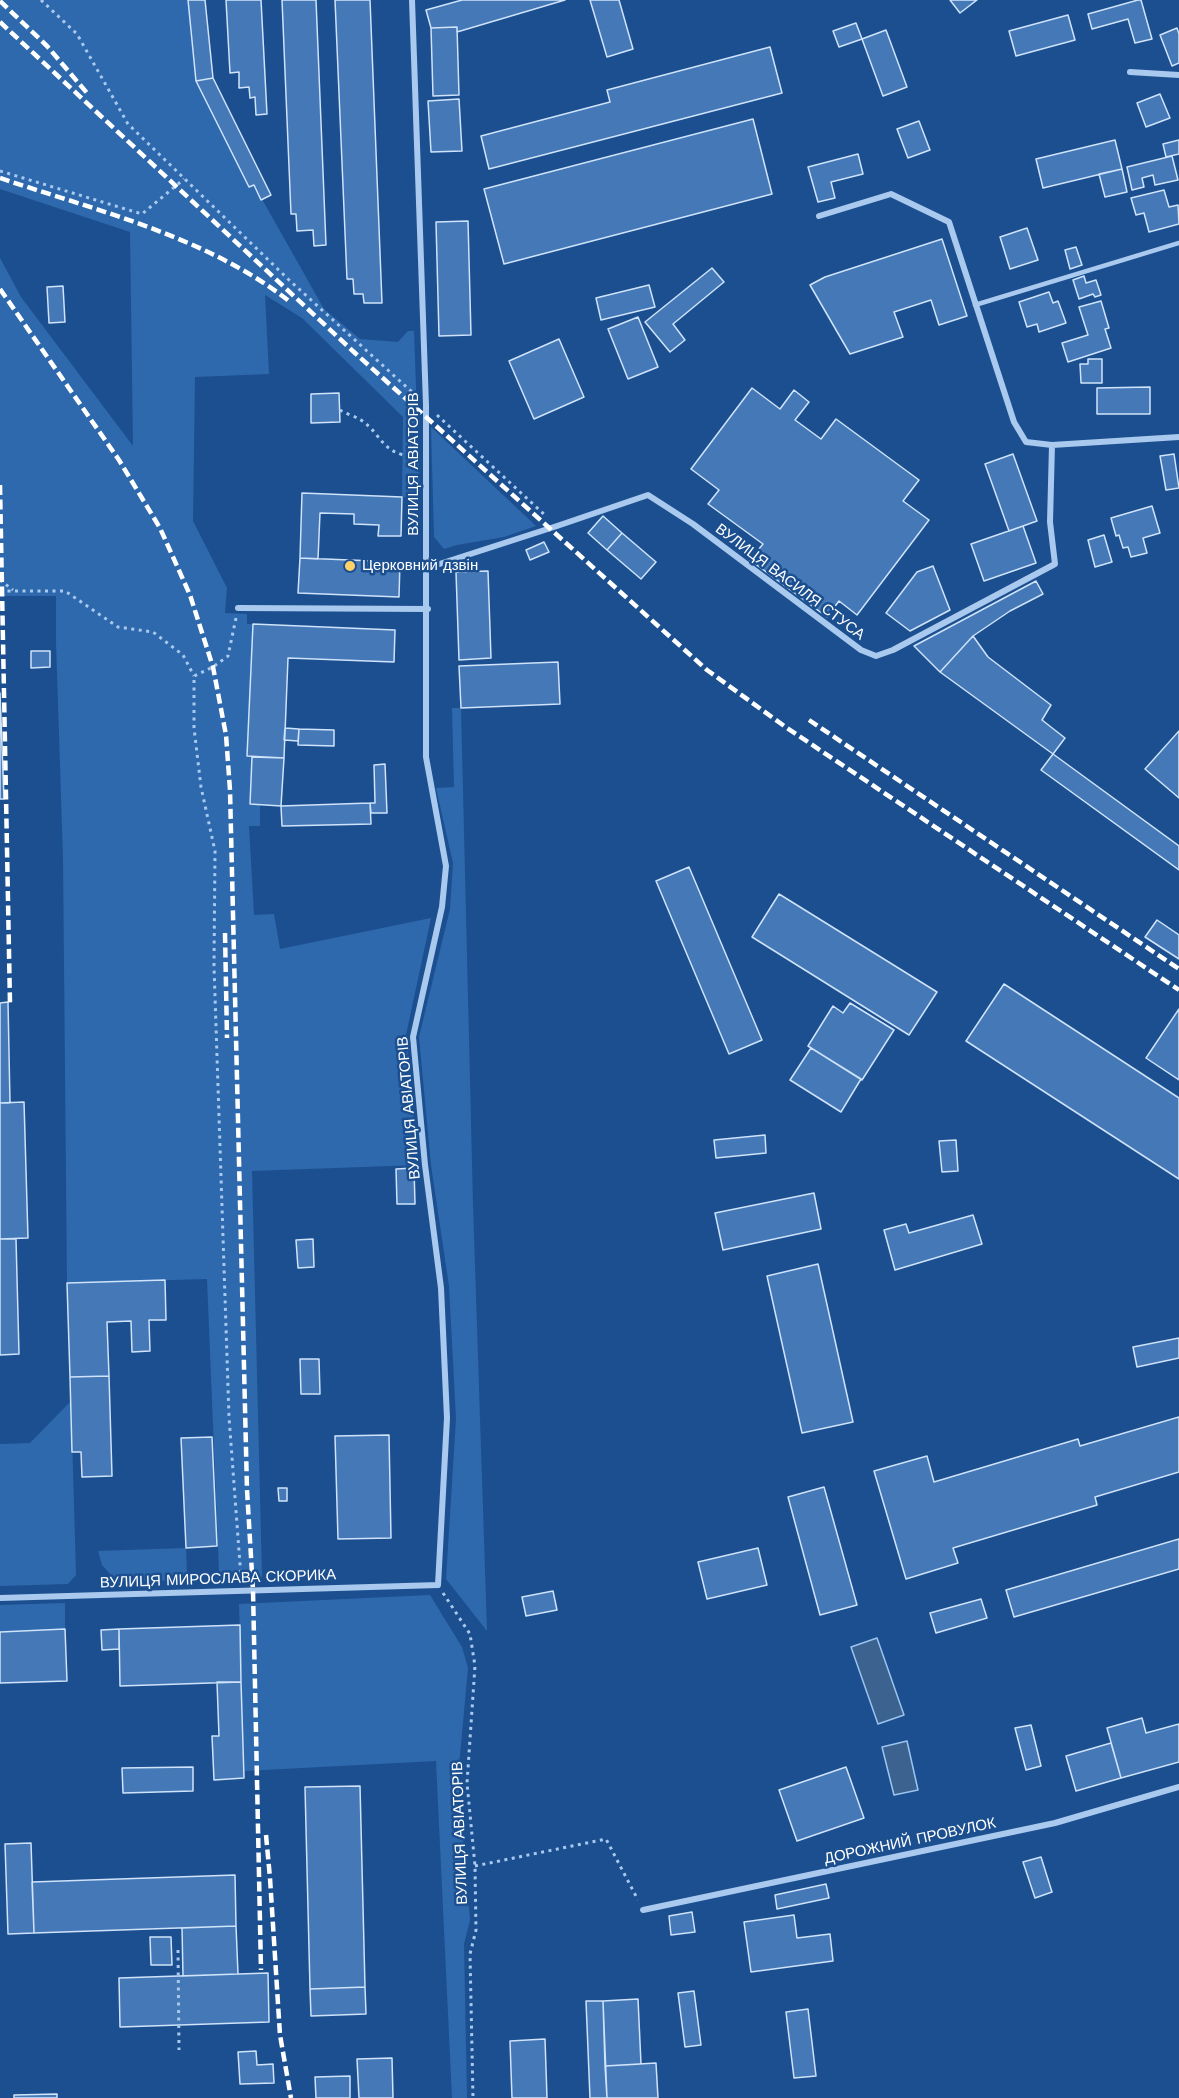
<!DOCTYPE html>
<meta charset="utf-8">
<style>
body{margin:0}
canvas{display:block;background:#1b4f8f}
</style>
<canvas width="1179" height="2098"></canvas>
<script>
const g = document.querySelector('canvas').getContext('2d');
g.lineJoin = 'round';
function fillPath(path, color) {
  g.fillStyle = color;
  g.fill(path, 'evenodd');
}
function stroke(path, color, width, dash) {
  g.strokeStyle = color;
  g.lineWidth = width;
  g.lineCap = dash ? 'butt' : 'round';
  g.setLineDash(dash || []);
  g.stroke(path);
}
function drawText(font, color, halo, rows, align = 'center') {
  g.font = font + ' "Work Sans",sans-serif';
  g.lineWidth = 5;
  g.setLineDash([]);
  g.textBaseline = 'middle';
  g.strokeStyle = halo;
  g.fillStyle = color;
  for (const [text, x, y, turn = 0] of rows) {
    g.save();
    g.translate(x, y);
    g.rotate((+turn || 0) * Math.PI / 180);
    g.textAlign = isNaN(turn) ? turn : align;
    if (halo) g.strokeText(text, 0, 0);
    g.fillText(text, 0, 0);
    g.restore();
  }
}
const green = new Path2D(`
 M0,0h188l8,81 53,106 5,-2 70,124 36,30 38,3 10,-11h6l6,167 -18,-1 1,-80 -101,-99 -37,-23 4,79 -74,3 -2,144 34,67 -2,25 22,1v10h6l-6,132 5,1 -2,47 10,1v21h-11l5,89 20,-1 6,35 151,-31 -25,117 12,130 -166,6 10,406 -36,2 -7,-8 -12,-292 -140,4 -4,-425 -7,-216v-46h-56v-338l21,39 112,149 -3,-214 -130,-43z
 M431,427l105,99 -32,11 -47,8 -13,4 -10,-12z
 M452,708h9l12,497 14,426 -41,-52 10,-160 -7,-133 -18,-121 -12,-128 31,-128 3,-46 -17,-75 18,-1z
 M71,1401l5,174 -8,9 -68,2v-142l30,-1z
 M186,1548l1,25 -7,7 -63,2 -15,-17 -4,-14z
 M430,1595l32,52 6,21 -10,109 12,143 -6,24 3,154h-15l-16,-337 -192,10 -5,-167z
 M65,1603v26l-65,3v-27z`);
const water = new Path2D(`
 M877,1638l27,77 -26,9 -27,-77z
 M907,1741l11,49 -24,5 -12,-48z`);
const building = new Path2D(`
 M188,0h17l8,78 -17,3z
 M226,0h35l6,114 -11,1 -1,-18 -5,1 -1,-11 -10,1v-16l-9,1z
 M282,0h34l10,245 -12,1 -1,-16 -16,1 -1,-17h-5z
 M335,0h35l12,303h-18l-1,-9h-9l-1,-15h-6z
 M462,0h103l-108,32v-5l-26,1 -5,-18z
 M590,0h29l14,49 -26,8z
 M950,0h27l-17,13z
 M1138,0h3l11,39 -17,4 -7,-24 -36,10 -4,-15z
 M1068,15l7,25 -59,16 -7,-25z
 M856,23l6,16 -23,8 -6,-16z
 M457,27l2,68 -26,1 -2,-68z
 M1177,28l2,6v29l-7,3 -12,-31z
 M886,30l21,57 -24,9 -21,-57z
 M770,47l12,46 -293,76 -8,-33 129,-34 -3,-12z
 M213,78l58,117 -10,5 -7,-15 -5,2 -53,-106z
 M1160,94l10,24 -24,9 -9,-24z
 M459,99l3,52 -31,1 -3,-51z
 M753,119l19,75 -268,70 -20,-75z
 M919,121l11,29 -22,8 -11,-29z
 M1115,140l7,29 -79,19 -7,-29z
 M1179,140v14l-13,3 -3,-13z
 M858,154l5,20 -32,8 4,16 -17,4 -10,-35z
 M1172,156l6,24 -23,5 -2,-10 -11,3 2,9 -12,3 -5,-23z
 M1122,169l5,23 -22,5 -6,-23z
 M1164,190l5,17 9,-2 1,19 -30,8 -5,-19 -8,2 -5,-17z
 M468,221l3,114 -32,1 -3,-114z
 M1027,228l11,32 -28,9 -10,-32z
 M942,239l25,77 -28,9 -8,-25 -37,12 9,25 -53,17 -40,-69 15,-8z
 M1076,247l6,18 -12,4 -5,-19z
 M712,268l12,14 -51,42 12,16 -15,12 -25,-30z
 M1084,276l2,7 10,-3 5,15 -6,2 -2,-3 -14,5 -6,-19z
 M649,285l6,22 -54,13 -5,-22z
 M63,286l2,36 -16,1 -2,-36z
 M1049,292l4,11 5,-2 8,22 -27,9 -2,-8 -10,3 -8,-25z
 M1101,301l8,27 -4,1 6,19 -43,14 -6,-19 26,-8 -9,-28z
 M638,317l20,50 -30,12 -20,-50z
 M559,339l25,58 -50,22 -25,-58z
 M1088,359h14v24h-21l-1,-19h8z
 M1150,387v27h-53v-26z
 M752,388l28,21 14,-19 15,12 -14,18 26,19 15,-20 83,61 -16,21 26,19 -72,95 -18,-14 -12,16 -77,-57 13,-16 -55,-40 11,-14 -28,-21z
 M339,393l1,29 -29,1v-29z
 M1013,454l24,67 -28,10 -24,-67z
 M1174,454l5,34 -13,2 -6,-34z
 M302,493l100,4 -1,39h-23l1,-11 -25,-1v-10l-34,-1 -2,46 -18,-1z
 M1152,506l8,27 -17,5 4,15 -16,4 -3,-10 -5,1 -4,-13 -3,1 -5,-18z
 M603,516l19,17 -15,17 -19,-17z
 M1023,526l13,37 -52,18 -13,-37z
 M622,533l34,29 -15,17 -34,-29z
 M1104,535l8,27 -17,5 -7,-27z
 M544,542l5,10 -19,8 -4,-10z
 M300,558l100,4 -1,35 -101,-4z
 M933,566l17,44 -40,21 -24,-18 31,-41z
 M488,571l3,87 -32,2 -3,-88z
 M1036,581l7,13 -33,17 -37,25 -33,36 -26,-26z
 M253,624l142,6 -1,32 -106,-4 -4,100 -37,-2z
 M973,636l15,21 63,48 -9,15 23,18 -12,16 -113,-82z
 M31,651h19v16l-19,1z
 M558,662l2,42 -99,4 -2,-42z
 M0,693l4,106h-4z
 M285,728l14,1 -1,12 -14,-1z
 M299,729l35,1v16l-36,-1z
 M1179,731v67l-34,-29z
 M1053,754l126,92v24l-138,-100z
 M252,757l32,1 -3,48 -31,-2z
 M385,764l2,49h-16l-1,-10h5l-1,-38z
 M370,803l1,21 -89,2 -1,-20z
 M689,867l73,173 -33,14 -73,-173z
 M779,894l158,98 -28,43 -157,-98z
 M1157,920l22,15v24l-34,-22z
 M1004,984l175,114v81l-213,-138z
 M8,1002l2,101h-10v-100z
 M850,1003l44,27 -32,50 -54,-34 25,-40 10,7z
 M1179,1009v71l-33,-22z
 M811,1048l50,31 -20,33 -51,-32z
 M24,1102l4,136 -28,1v-136z
 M765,1135l1,18 -50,5 -2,-18z
 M956,1140l2,31 -16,1 -3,-31z
 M414,1168l1,36h-18l-1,-35z
 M814,1193l7,36 -98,21 -8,-37z
 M973,1215l9,29 -87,26 -11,-40 22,-6 3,9z
 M0,1239h16l3,115 -19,1z
 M313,1239l1,28 -16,1 -2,-28z
 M818,1264l35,158 -51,11 -35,-157z
 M165,1280l1,40h-17l1,31 -18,1 -1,-31 -24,1 2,54 -39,1 -3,-94z
 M1179,1338v20l-42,9 -4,-20z
 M300,1359h19l1,35h-19z
 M109,1376l3,100 -30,1 -1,-25h-9l-2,-75z
 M1179,1417v55l-84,25 2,8 -144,43 5,15 -52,16 -32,-108 53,-15 7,26 144,-43 2,7z
 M389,1435l2,103 -53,1 -3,-103z
 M212,1437l5,109 -31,2 -5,-110z
 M824,1487l33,118 -37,10 -32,-118z
 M278,1488h9v13h-8z
 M1179,1539v30l-165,48 -8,-27z
 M758,1548l9,37 -60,14 -9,-37z
 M553,1591l4,19 -31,6 -4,-19z
 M981,1599l6,19 -51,15 -6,-20z
 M240,1625l1,57 -121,4 -1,-57z
 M65,1629l2,52 -67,2v-51z
 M119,1629v20l-17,1 -1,-20z
 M217,1682h24l3,96 -30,2 -2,-44h7z
 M1142,1718l4,15 33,-9v38l-58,16 -14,-50z
 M1031,1725l10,41 -15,4 -11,-42z
 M1111,1743l10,35 -45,13 -10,-35z
 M193,1767v24l-70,2 -1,-25z
 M846,1767l18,51 -67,23 -18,-51z
 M360,1786l5,201 -55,2 -5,-202z
 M31,1843l3,90 -26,1 -3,-90z
 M1041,1857l11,35 -17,6 -12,-36z
 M235,1875l1,51 -202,7 -2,-51z
 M826,1884l3,14 -52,11 -2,-14z
 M692,1912l3,20 -24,3 -2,-19z
 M794,1915l3,23 33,-4 3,27 -82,11 -7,-50z
 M236,1926l2,48 -55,2 -1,-48z
 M150,1937h21l1,28h-21z
 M268,1973l1,49 -149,5 -1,-49z
 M365,1987l1,27 -55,2 -1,-27z
 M694,1991l7,54 -16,2 -7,-54z
 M638,1999l3,65 -36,2 -2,-65z
 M586,2001h17l4,97h-17z
 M808,2009l8,67 -22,2 -8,-66z
 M545,2039l2,59h-35l-2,-57z
 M256,2051l1,14 16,-1 1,19 -34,1 -2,-32z
 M392,2058l1,40h-34l-2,-39z
 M656,2063l2,35h-51l-2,-32z
 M350,2076v22h-34l-1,-21z
 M57,2094v4h-43v-3z`);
const path = new Path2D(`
 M41,0l36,34 51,90 160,155 125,114
 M0,171l142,43 42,-35
 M340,410c6,4 15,6 21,10 22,15 19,33 53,37
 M437,415l110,102
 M0,580l13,10
 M0,591h65l53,36 35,5 30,23 11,21
 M236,618l-8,38 -15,11 -19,9v52l7,59 14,64 -1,115 15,451 12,161
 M443,1593l27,41 5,32 -8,117 8,83 1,64 -6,24 3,144
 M475,1866l131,-27 32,61
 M178,1950l1,100`);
const lane = new Path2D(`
 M975,305l204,-62`);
const street = new Path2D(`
 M1130,72l49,3
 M819,216l72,-22 58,28 65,200 12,20 26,3
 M427,568l130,-42 91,-31 45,29 168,126 15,6 17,-6 162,-86 -5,-42 2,-77 127,-8
 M238,608l190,1
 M0,1598l438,-13 9,-167 -6,-130 -16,-123 -12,-128 29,-130 4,-41 -20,-109v-352l-14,-405
 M643,1910l412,-87 124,-36`);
const rail = new Path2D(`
 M0,1l47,45 40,47
 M0,22l355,331 352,317 80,58 392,262
 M0,178c98,33 207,59 289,123
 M0,289l119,171 41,68 30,67 23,72 13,68 4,55 17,700 6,100 8,380
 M0,485l10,519
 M809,720l370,249
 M225,933l2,105
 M266,1835l4,43 10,157 11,63`);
const markers = [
 [350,566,6,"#ffd166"]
];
const streetNames = [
 ["ВУЛИЦЯ АВІАТОРІВ",414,464,-90],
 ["ВУЛИЦЯ ВАСИЛЯ СТУСА",790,582,37],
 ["ВУЛИЦЯ АВІАТОРІВ",409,1108,-95],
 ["ВУЛИЦЯ МИРОСЛАВА СКОРИКА",218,1579,-2],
 ["ВУЛИЦЯ АВІАТОРІВ",460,1833,-92],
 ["ДОРОЖНИЙ ПРОВУЛОК",910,1841,-12]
];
const poiNames = [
 ["Церковний дзвін",362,566]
];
fillPath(green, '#2e69ad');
fillPath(water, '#3c6290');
stroke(water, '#9cc4f0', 1.5);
fillPath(building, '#4478b7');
stroke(building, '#cfe3fa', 1.5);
stroke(path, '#a9c9ee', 3, [3, 4.5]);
stroke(lane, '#a9c9ee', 4.5);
stroke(street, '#a9c9ee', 6);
stroke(rail, '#fff', 4.5, [10, 4.5]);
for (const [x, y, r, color] of markers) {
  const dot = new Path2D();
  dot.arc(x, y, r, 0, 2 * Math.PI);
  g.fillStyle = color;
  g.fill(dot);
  stroke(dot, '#1b4f8f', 2);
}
drawText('15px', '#fff', '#1b4f8f', streetNames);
drawText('15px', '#fff', '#1b4f8f', poiNames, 'left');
</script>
